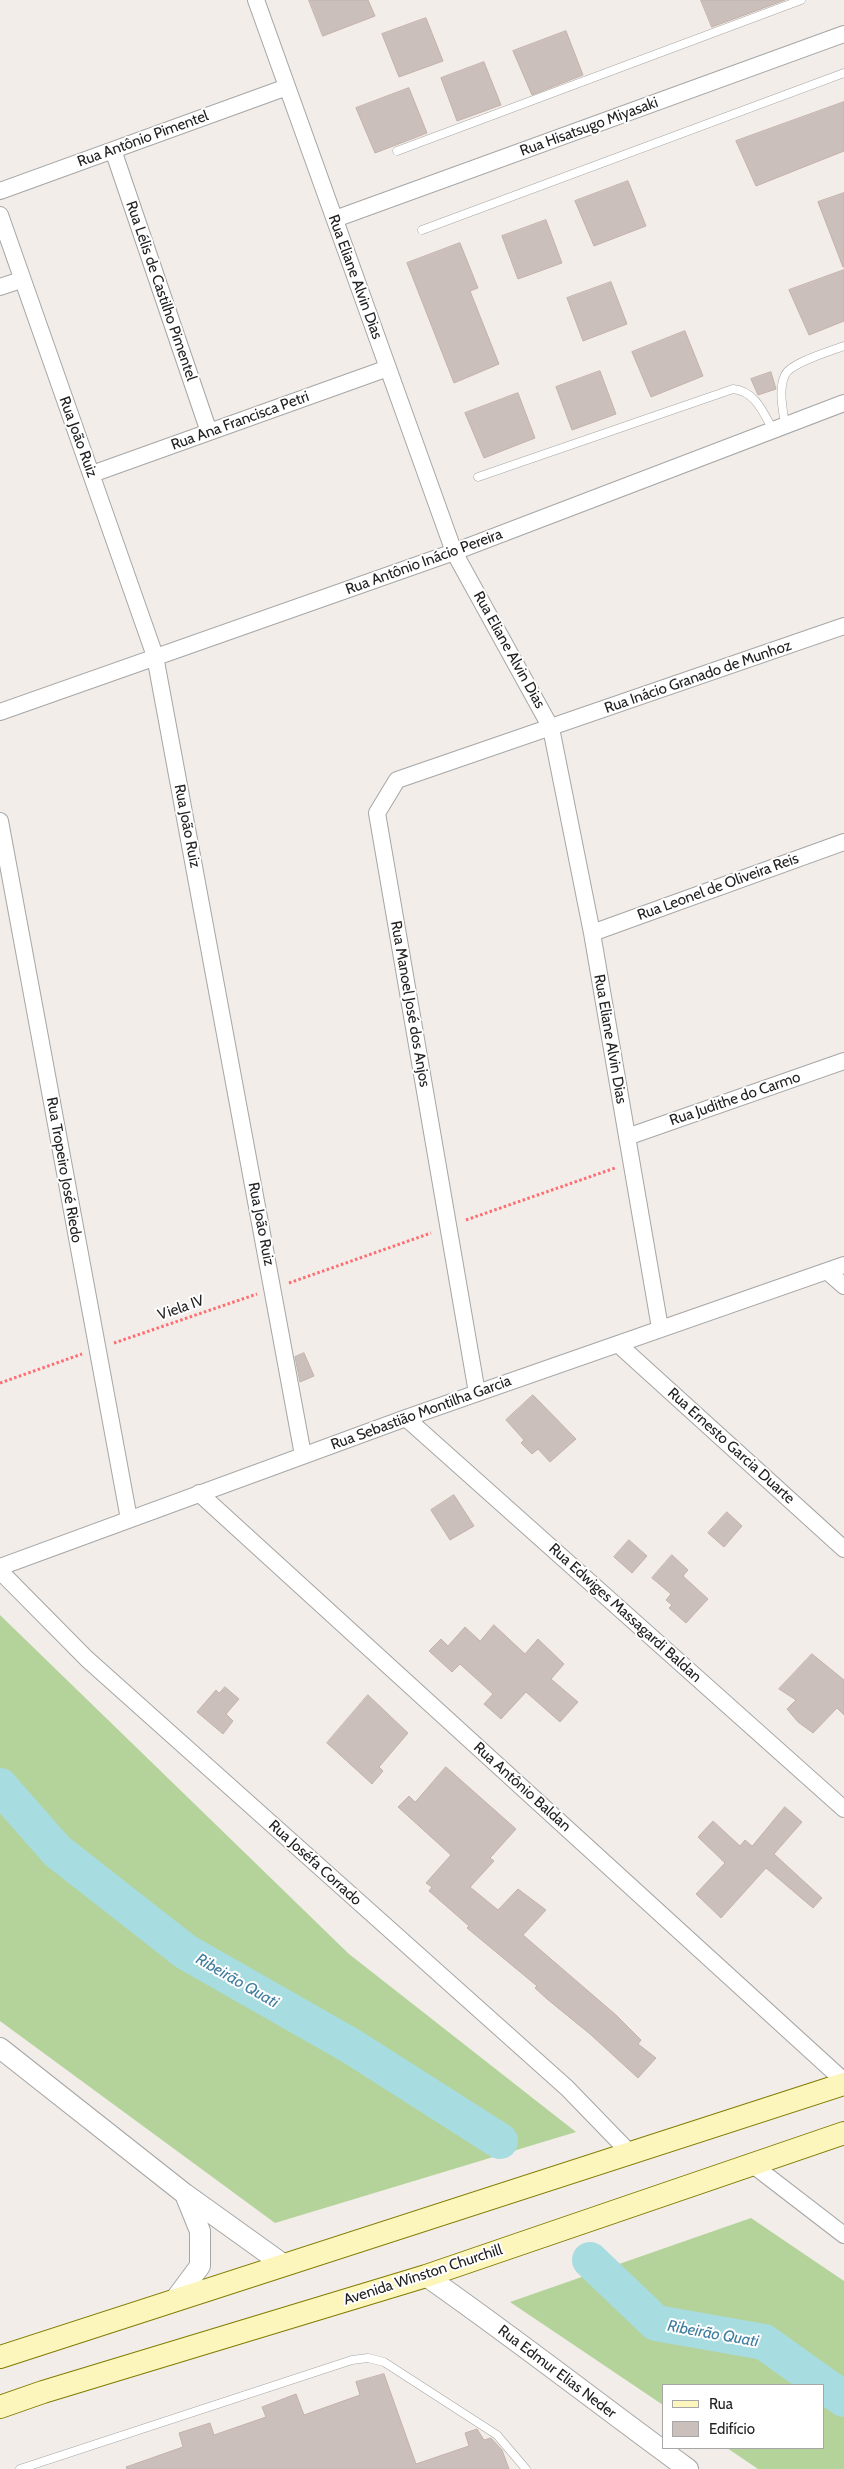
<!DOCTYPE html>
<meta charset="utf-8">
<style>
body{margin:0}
#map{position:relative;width:844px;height:2469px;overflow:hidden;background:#f2ede8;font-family:Cabin,sans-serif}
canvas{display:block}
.legend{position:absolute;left:662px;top:2384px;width:162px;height:65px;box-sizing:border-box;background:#fff;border:1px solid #a7a7a7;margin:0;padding:6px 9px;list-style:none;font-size:15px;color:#222}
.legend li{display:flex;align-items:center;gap:10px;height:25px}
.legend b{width:25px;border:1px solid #a7a7a7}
</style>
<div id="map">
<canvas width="844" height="2469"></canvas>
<ul class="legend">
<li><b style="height:6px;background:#fcf6bc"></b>Rua</li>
<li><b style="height:14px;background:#cabfbb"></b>Edifício</li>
</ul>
</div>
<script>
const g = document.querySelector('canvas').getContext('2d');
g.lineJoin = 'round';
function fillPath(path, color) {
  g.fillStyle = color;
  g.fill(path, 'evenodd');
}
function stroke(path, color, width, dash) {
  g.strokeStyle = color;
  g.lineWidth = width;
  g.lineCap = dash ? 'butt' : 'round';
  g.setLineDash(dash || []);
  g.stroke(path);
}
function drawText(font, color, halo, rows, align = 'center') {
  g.font = font + ' Cabin,sans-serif';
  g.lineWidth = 4;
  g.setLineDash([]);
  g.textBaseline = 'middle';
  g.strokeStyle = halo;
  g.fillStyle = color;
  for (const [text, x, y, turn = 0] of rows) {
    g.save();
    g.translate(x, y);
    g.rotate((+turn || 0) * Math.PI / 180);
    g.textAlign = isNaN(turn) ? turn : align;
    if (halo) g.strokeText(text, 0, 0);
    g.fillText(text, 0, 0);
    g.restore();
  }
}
const forest = new Path2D(`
 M0,1615l349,339 227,178 -301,91 -275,-202z
 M751,2218l93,63v188h-86l-31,-21h96v-63h-160v20l-153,-103z`);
const river = new Path2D(`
 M0,1786l57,65 129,101 165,94 149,95
 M590,2260l66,63 108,19 80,57`);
const building = new Path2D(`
 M309,0h59l7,16 -52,20z
 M701,0h84l-73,27z
 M426,18l17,43 -44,16 -17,-43z
 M566,31l17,44 -51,20 -19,-44z
 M484,62l17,43 -44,16 -16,-43z
 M409,88l18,45 -52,20 -19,-45z
 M844,102v49l-88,35 -20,-45z
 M628,181l18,45 -52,20 -19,-45z
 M844,193v74h-1l-25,-65z
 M546,220l16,43 -44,16 -16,-43z
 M460,243l18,45 -8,3 29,73 -45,19 -47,-120z
 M844,270v51l-35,14 -20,-45z
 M611,282l16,42 -44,17 -16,-43z
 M685,331l18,45 -52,21 -19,-45z
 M600,371l16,43 -44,16 -16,-43z
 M771,372l5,17 -18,6 -7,-16z
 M518,393l17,45 -51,20 -19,-45z
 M304,1353l10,23 -14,6 -5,-25z
 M533,1395l43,44 -26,23 -12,-13 -6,5 -11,-11 3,-3 -18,-20z
 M454,1495l20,31 -24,14 -19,-30z
 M727,1512l15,14 -18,21 -16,-14z
 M629,1540l18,16 -15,17 -18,-16z
 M672,1555l16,15 -5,6 25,23 -22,24 -17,-15 3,-3 -6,-5 5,-6 -19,-16z
 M494,1625l31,29 13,-15 26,25 -13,15 27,23 -18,20 -34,-30 -25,27 -17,-15 9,-10 -33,-30 -8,8 -23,-21 12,-12 7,7 17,-19 15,14z
 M812,1654l32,26v35l-7,-7 -24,25 -15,-11 -11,-13 9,-9 -17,-11z
 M225,1687l14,12 -13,15 7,7 -10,13 -26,-22 19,-22 3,3z
 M368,1695l40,38 -29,34 4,4 -11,13 -45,-41z
 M446,1767l70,62 -26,29 4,3 -24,26 28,23 20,-21 28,21 -23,25 93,80 25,25 -3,4 18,14 -18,20 -48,-44 -43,-35 -12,-11 2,-2 -70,-58 2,-2 -40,-35 3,-4 -6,-4 25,-28 -53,-48 11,-11 6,6z
 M785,1807l17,15 -28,32 48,44 -9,10 -47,-40 -45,50 -25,-24 29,-31 -27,-26 15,-16 27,25 5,-6 7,6z
 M384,2374l32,90 53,-18 -4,-13 12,-4 7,11 7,-2 11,12 7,19h-382l-1,-2 57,-20 -4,-14 31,-10 4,12 52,-18 -4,-10 34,-13 8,21 56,-20 -4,-13z`);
const path = new Path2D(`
 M466,1220l149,-52
 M289,1283l142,-50
 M114,1343l143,-49
 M0,1383l82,-29`);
const service = new Path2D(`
 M397,151l404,-151
 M422,230l422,-157
 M785,425c-2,-16 -7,-35 0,-50 5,-12 46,-24 59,-29
 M478,477l255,-88c22,2 30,23 40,41
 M20,2469l332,-109 16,-2 16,4 113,73 29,34`);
const minor = new Path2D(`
 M256,0l198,552 97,176 41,205 68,395
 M113,150l96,282
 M0,191l287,-104
 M0,215l155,441 148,799
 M335,219l509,-185
 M0,287l21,-7
 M92,474l296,-106
 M0,712l454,-160 390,-149
 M0,821l129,698
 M592,933l252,-91
 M627,1137l217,-76
 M827,1271l17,15
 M618,1344l226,205
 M477,1393l-100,-580 20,-33 447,-154
 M406,1418l438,391
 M199,1493l645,588
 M0,1567l406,-149 438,-153
 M0,1571l87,88 480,429 63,65
 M753,2165l91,70`);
const tertiary = new Path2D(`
 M0,2048l185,146 99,71
 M426,2276c89,62 174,129 262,193
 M174,2301l26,-35v-35l-15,-37`);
const secondary = new Path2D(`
 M0,2357l844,-273
 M0,2407l43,-15 383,-116 418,-143`);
const streetNames = [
 ["Rua Hisatsugo Miyasaki",589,127,-20],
 ["Rua Antônio Pimentel",143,139,-20],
 ["Rua Eliane Alvin Dias",355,277,70],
 ["Rua Lélis de Castilho Pimentel",161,291,71],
 ["Rua Ana Francisca Petri",240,421,-20],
 ["Rua João Ruiz",78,437,70],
 ["Rua Antônio Inácio Pereira",424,562,-20],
 ["Rua Eliane Alvin Dias",509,650,61],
 ["Rua Inácio Granado de Munhoz",698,677,-19],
 ["Rua João Ruiz",187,826,79],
 ["Rua Leonel de Oliveira Reis",718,887,-20],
 ["Rua Manoel José dos Anjos",410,1004,80],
 ["Rua Eliane Alvin Dias",610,1039,80],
 ["Rua Judithe do Carmo",735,1099,-19],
 ["Rua Tropeiro José Riedo",64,1170,80],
 ["Rua João Ruiz",261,1224,79],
 ["Viela IV",181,1308,-19],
 ["Rua Sebastião Montilha Garcia",421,1413,-20],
 ["Rua Ernesto Garcia Duarte",731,1446,42],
 ["Rua Edwiges Massagardi Baldan",625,1613,42],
 ["Rua Antônio Baldan",522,1787,42],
 ["Rua Joséfa Corrado",315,1863,42],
 ["Avenida Winston Churchill",423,2275,-18],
 ["Rua Edmur Elias Neder",557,2372,37]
];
const waterNames = [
 ["Ribeirão Quati",237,1981,30],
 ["Ribeirão Quati",713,2334,10]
];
fillPath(forest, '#b4d39b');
stroke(river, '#a7dce1', 36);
fillPath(building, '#cabfbb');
stroke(building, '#c5b1a9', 1);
stroke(service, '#a6a6a6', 9);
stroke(minor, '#a6a6a6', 18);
stroke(tertiary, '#a6a6a6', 22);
stroke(secondary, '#817c00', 24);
stroke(path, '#ff6c72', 3, [2.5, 2.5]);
stroke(service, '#fff', 8);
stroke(minor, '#fff', 16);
stroke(tertiary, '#fff', 20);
stroke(secondary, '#fcf6bc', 22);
drawText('15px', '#222', '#fff', streetNames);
drawText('italic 16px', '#407d9e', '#fff', waterNames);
</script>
